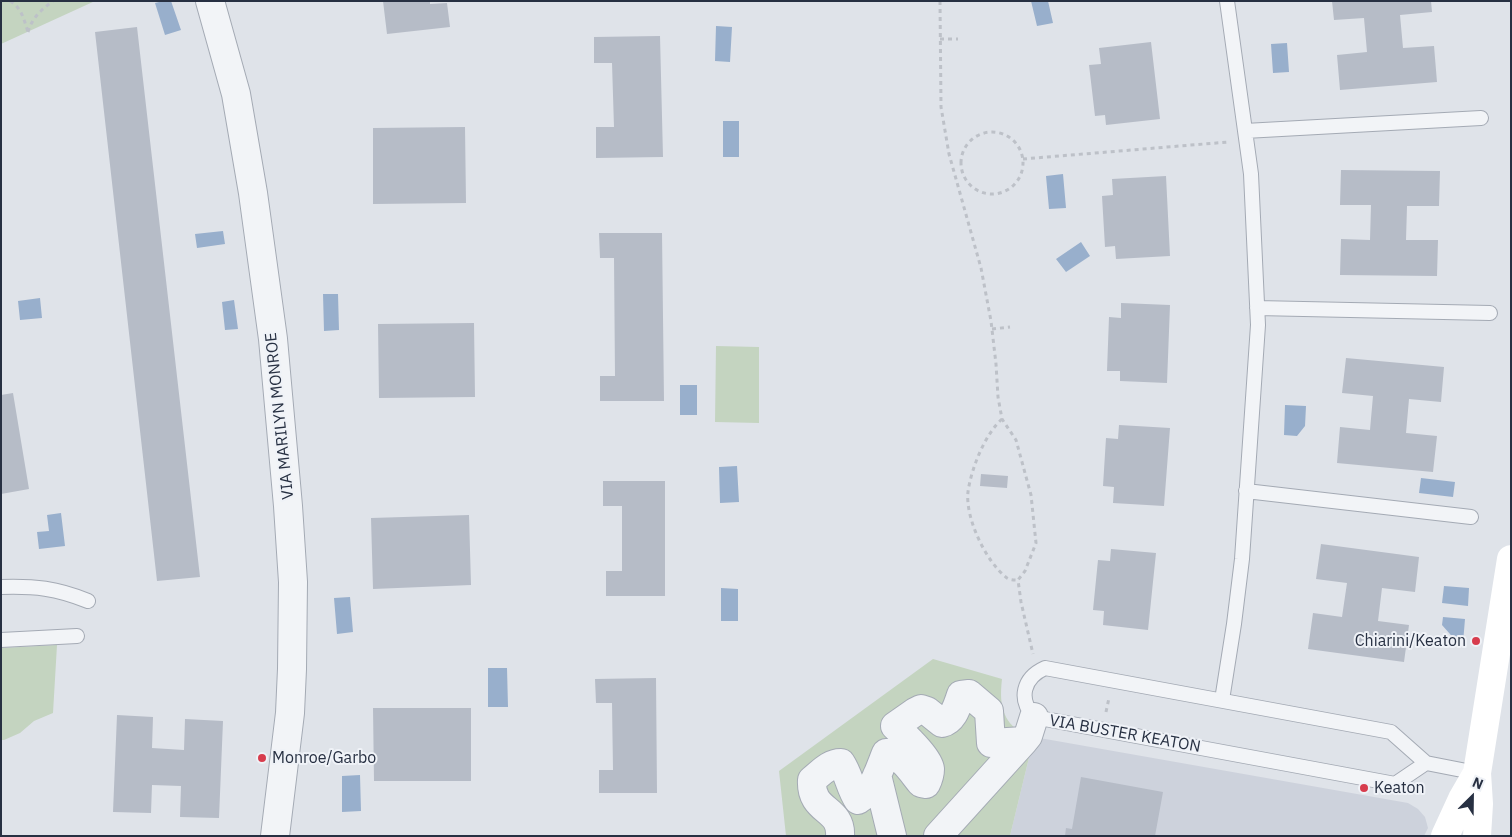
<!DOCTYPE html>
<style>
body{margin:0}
#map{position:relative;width:1512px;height:837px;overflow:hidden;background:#dfe3e9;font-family:"IBM Plex Sans",sans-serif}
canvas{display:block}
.frame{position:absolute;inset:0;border:2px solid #273042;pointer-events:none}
.north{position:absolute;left:1447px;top:772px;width:50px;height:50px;-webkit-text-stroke:4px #eff2f7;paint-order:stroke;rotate:23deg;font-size:14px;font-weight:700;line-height:20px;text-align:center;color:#273042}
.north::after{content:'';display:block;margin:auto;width:18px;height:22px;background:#273042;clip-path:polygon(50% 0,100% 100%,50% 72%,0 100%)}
</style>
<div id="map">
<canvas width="1512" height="837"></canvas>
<div class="frame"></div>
<div class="north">N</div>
</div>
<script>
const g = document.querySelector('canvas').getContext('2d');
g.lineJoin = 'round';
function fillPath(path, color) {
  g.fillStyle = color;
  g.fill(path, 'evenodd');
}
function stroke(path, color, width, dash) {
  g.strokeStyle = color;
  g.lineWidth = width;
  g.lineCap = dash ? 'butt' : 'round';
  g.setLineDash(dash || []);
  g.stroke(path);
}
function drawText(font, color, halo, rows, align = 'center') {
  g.font = font + ' "IBM Plex Sans",sans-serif';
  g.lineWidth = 4;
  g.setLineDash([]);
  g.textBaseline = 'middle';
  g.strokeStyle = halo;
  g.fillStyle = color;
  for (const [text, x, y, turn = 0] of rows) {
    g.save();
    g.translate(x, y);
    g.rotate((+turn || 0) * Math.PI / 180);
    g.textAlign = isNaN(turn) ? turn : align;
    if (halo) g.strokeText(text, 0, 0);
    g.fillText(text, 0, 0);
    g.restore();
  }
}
const built = new Path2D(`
 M1034,737l374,66 10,6 7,8 3,11 -4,8h-414z`);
const green = new Path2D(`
 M1,1h94l-94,43z
 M716,346l43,1v76l-44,-1z
 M57,645l-4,68 -19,8 -14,12 -16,7h-3v-92z
 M933,659l69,20c-2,18 -2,36 13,49 5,4 13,6 19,9l-24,99h-224l-7,-65z`);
const water = new Path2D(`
 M163,1h8l10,29 -16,5 -10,-32z
 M1031,1h17l5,22 -16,3z
 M716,26l16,1 -2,35 -15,-1z
 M1287,43l2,29 -16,1 -2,-29z
 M723,121h16v36h-16z
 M1063,174l3,34 -17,1 -3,-33z
 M223,231l2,13 -28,4 -2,-14z
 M1081,242l9,14 -24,16 -10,-13z
 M323,294h15l1,36 -15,1z
 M40,298l2,20 -22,2 -2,-19z
 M234,300l4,29 -13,1 -3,-28z
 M680,385h17v30h-17z
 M1285,405l21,1 -1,20 -8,10 -13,-1z
 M737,466l2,36 -19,1 -1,-36z
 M1421,478l34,4 -2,15 -34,-4z
 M61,513l4,33 -26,3 -2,-17 12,-1 -2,-16z
 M1444,586l25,2 -1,18 -26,-3z
 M721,588l17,1v32h-17z
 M350,597l3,35 -16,2 -3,-36z
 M1443,617l22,2 -2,24 -6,-1 -15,-17z
 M488,668h19l1,39h-20z
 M360,775l1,36 -19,1v-36z`);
const building = new Path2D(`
 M383,1h47v3l17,-1 3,24 -63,7z
 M1332,1h99l1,11 -32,3 3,33 31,-2 3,36 -97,8 -3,-35 30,-3 -3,-34 -30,2z
 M137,27l63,550 -43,4 -62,-549z
 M660,36l3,121 -67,1v-31h18l-2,-64h-18v-26z
 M1151,42l9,77 -54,6 -1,-10 -10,1 -6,-51 12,-1 -2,-16z
 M465,127l1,76 -93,1v-76z
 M1341,170l99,1 -1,35h-32l-1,34h32l-1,36 -97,-1 1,-36 29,1 1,-35h-31z
 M1166,176l4,80 -54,3 -1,-13 -10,1 -3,-51 11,-1 -1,-16z
 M599,233h63l2,168h-64v-25h15l-1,-118h-14z
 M1121,303l49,2 -3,78 -47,-2v-10h-13l2,-54 12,1z
 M474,323l1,74 -96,1 -1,-74z
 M1346,358l98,9 -3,35 -32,-3 -3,34 31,3 -4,36 -96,-9 3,-36 30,3 3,-34 -31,-3z
 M13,393l16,96 -28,5v-99z
 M1119,425l51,3 -6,78 -51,-3 1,-16 -11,-1 3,-48 12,1z
 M981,474l27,2 -1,12 -27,-2z
 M603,481h62v115h-59v-25h16v-65h-19z
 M469,515l2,70 -98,4 -2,-71z
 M1321,544l98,13 -4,35 -33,-4 -4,33 31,4 -5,37 -96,-13 5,-36 29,4 5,-34 -31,-4z
 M1111,549l45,4 -8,77 -45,-5 1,-14 -11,-1 5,-50 12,1z
 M656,678l1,115h-58v-23h14l-1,-67h-16l-1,-24z
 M373,708h98v73h-97z
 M117,715l36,2 -1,31 32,2 1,-31 38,2 -4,97 -39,-1 1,-31 -29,-1 -1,28 -38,-1z
 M1081,777l82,15 -8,44h-90l1,-8 6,1z`);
const path = new Path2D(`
 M10,1c12,7 14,19 18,31
 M940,1l1,106 8,47 32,114 10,53 5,43 2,33 4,22 14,21 15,55 5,48 -11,28 -7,9 3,22 12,52
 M28,32c4,-14 13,-22 25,-31
 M940,39h18
 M961 163a31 31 0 1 1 62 0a31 31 0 1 1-62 0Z
 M1023,159l205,-17
 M992,329l18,-2
 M1002,419c-17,15 -31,50 -34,73 -3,26 18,70 39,86 3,2 7,2 11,2
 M1106,712l3,-14`);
const lane = new Path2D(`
 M1245,131l236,-13
 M1257,308l233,5
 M1246,491l225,26
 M1,587c34,-1 55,1 87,14
 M1,640l76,-4
 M1222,700l12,-76 8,-65 16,-234 -7,-151 -24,-173
 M1426,763l-31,21 -361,-67c-16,-18 -11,-39 11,-49l346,64 35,31 51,10`);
const street = new Path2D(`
 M210,1l26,93 17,99 20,146 15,167 5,76 -1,87 -2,44 -15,123
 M877,775l15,61
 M840,836c2,-29 -30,-23 -28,-56 9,-7 17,-17 29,-17 8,12 9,25 17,37 16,-10 21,-30 28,-47 16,2 25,18 35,30l5,1c2,-4 4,-9 4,-15 -1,-11 -26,-34 -35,-43l20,-14 6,-3 6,2 15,12c12,-3 15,-17 19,-28l8,-1 20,17 2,32 33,-2 4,-5 6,-19
 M938,836l86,-95`);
const secondary = new Path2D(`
 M1445,836l17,-37 15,-26
 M1477,836l2,-32 -2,-31 34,-214`);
const markers = [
 [1476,641,5,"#d73c4d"],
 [262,758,5,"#d73c4d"],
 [1364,788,5,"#d73c4d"]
];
const streetNames = [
 ["VIA MARILYN MONROE",280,416,-96],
 ["VIA BUSTER KEATON",1125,734,10]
];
const poiNames = [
 ["Chiarini/Keaton",1466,641,"right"],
 ["Monroe/Garbo",272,758],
 ["Keaton",1374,788]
];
fillPath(built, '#cdd2dc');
fillPath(green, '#c4d4c0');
fillPath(water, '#98afcc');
fillPath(building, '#b6bcc7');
stroke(lane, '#a4aab4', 16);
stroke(street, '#a4aab4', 30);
stroke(path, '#bdc1c8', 3, [4, 4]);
stroke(lane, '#f2f4f7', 14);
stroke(street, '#f2f4f7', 28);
stroke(secondary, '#fff', 28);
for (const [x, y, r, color] of markers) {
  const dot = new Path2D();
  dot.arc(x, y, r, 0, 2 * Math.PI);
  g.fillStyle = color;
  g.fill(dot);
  stroke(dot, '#eff2f7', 2);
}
drawText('16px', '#273042', '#eff2f7', streetNames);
drawText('16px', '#273042', '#eff2f7', poiNames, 'left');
</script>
